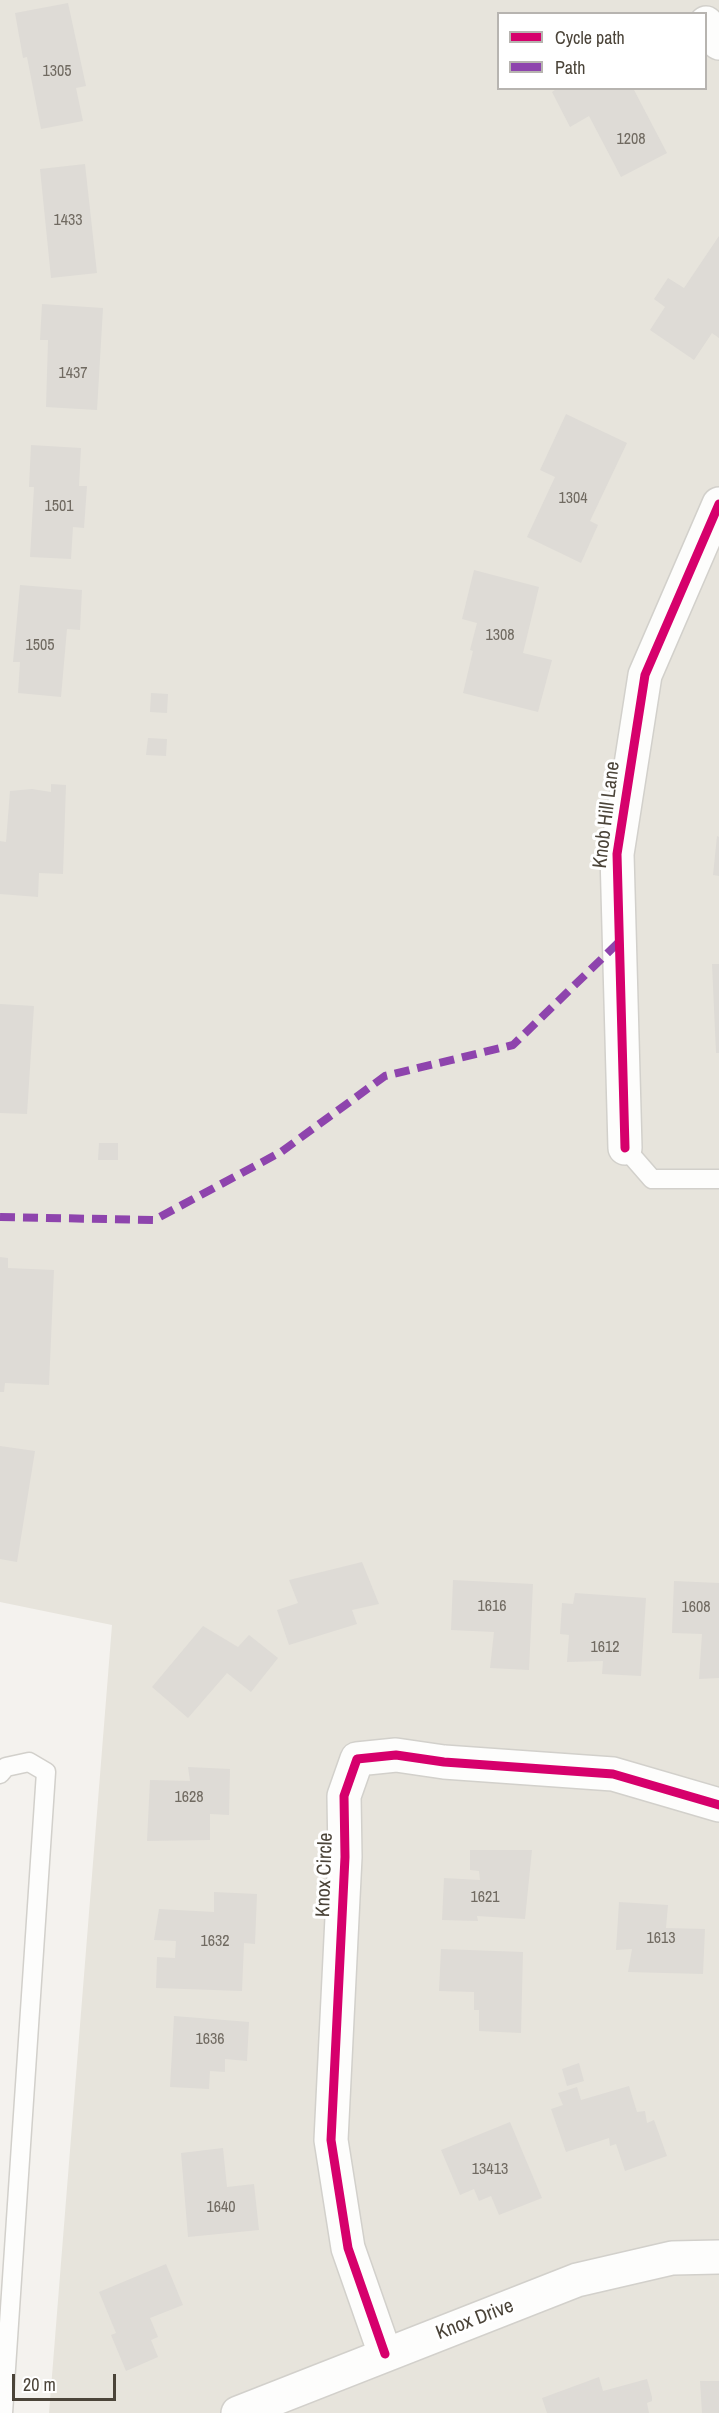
<!DOCTYPE html>
<style>
body{margin:0}
#map{position:relative;width:719px;height:2413px;overflow:hidden;background:#f4f2ee;font-family:"Archivo Narrow",sans-serif}
canvas{display:block}
.legend{position:absolute;left:497px;top:12px;width:210px;height:78px;box-sizing:border-box;background:#fff;border:2px solid #b7b4b0;margin:0;padding:8px 10px;list-style:none;font-size:18px;color:#4b4439}
.legend li{display:flex;align-items:center;gap:12px;height:30px}
.legend b{width:30px;border:2px solid #b7b4b0}
.scale{position:absolute;left:12px;top:2374px;width:104px;height:27px;box-sizing:border-box;border:3px solid #4b4439;border-top:0;padding-left:8px;font-size:18px;line-height:21px;white-space:nowrap;color:#4b4439;-webkit-text-stroke:4px #fff;paint-order:stroke}
</style>
<div id="map">
<canvas width="719" height="2413"></canvas>
<ul class="legend">
<li><b style="height:8px;background:#d6006c"></b>Cycle path</li>
<li><b style="height:8px;background:#8e44ad"></b>Path</li>
</ul>
<div class="scale">20 m</div>
</div>
<script>
const g = document.querySelector('canvas').getContext('2d');
g.lineJoin = 'round';
function fillPath(path, color) {
  g.fillStyle = color;
  g.fill(path, 'evenodd');
}
function stroke(path, color, width, dash) {
  g.strokeStyle = color;
  g.lineWidth = width;
  g.lineCap = dash ? 'butt' : 'round';
  g.setLineDash(dash || []);
  g.stroke(path);
}
function drawText(font, color, halo, rows, align = 'center') {
  g.font = font + ' "Archivo Narrow",sans-serif';
  g.lineWidth = 6;
  g.setLineDash([]);
  g.textBaseline = 'middle';
  g.strokeStyle = halo;
  g.fillStyle = color;
  for (const [text, x, y, turn = 0] of rows) {
    g.save();
    g.translate(x, y);
    g.rotate((+turn || 0) * Math.PI / 180);
    g.textAlign = isNaN(turn) ? turn : align;
    if (halo) g.strokeText(text, 0, 0);
    g.fillText(text, 0, 0);
    g.restore();
  }
}
const residential = new Path2D(`
 M0,0h719v2413h-670l63,-788 -112,-23zM498,14h208v74h-208z`);
const building = new Path2D(`
 M68,3l18,83 -10,2 7,33 -42,8 -14,-72 -4,1 -8,-45z
 M558,88h75l34,65 -46,24 -32,-61 -19,11 -18,-35z
 M85,164l12,109 -46,5 -11,-109z
 M719,236v102l-7,-5 -18,27 -44,-30 15,-23 -11,-8 14,-21 16,10z
 M42,304l61,4 -6,102 -51,-3 2,-67h-8z
 M566,414l61,29 -37,78 8,4 -17,38 -54,-26 28,-60 -15,-7z
 M31,445l50,3 -2,38h8l-3,42 -11,-1 -2,32 -41,-2 4,-70h-5z
 M474,570l65,17 -16,66 29,7 -14,52 -75,-19 10,-42 -3,-1 7,-27 -15,-4z
 M20,585l62,5 -2,40 -13,-1 -6,68 -43,-4 2,-31h-7z
 M151,693l17,1 -1,19 -17,-1z
 M148,738l19,1 -1,17 -20,-1z
 M51,784l15,1 -3,89 -24,-1 -1,24 -38,-3v-53l6,1 4,-51 22,-2 19,3z
 M717,836l2,1v39l-6,-1z
 M712,964h7v89h-3z
 M0,1004l34,2 -7,108 -27,-1z
 M99,1143h19v17h-20z
 M0,1257l8,1v10l46,2 -5,115 -44,-2 -1,9h-4z
 M0,1446l35,5 -18,111 -17,-3z
 M362,1562l17,42 -27,6 5,14 -68,21 -12,-35 21,-7 -9,-23z
 M453,1580l80,4 -4,86 -39,-2 4,-36 -43,-2z
 M674,1581l45,2v95l-20,1 3,-45 -30,-1z
 M575,1593l71,5 -5,78 -39,-2 1,-13 -36,1 2,-27 -9,-1 2,-31 11,1z
 M203,1626l35,21 11,-12 29,23 -27,34 -24,-19 -39,45 -36,-31z
 M188,1767l42,2 -1,46 -19,-1v26l-63,1 3,-61 40,1z
 M470,1850h62l-7,69 -48,-3 1,5 -36,-1 2,-42 36,2 -1,-9 -9,-1z
 M214,1892l43,2 -2,50 -11,-1 -2,48 -86,-3 1,-31 18,1 1,-17 -22,-1 5,-31 55,3z
 M619,1902l49,3 -2,23 39,1 -2,45 -75,-2 4,-23 -16,1z
 M441,1949l82,3 -2,81 -42,-2v-21h-5v-18l-35,-1z
 M174,2016l75,6 -2,39 -22,-2v13l-15,-1 -1,18 -39,-2z
 M579,2063l5,18 -17,5 -5,-17z
 M629,2086l8,26 8,-1 2,12 7,-3 13,36 -42,15 -9,-27 -6,2 -1,-8 -43,14 -15,-43 12,-4 -5,-12 19,-6 4,13z
 M510,2122l32,76 -43,17 -8,-19 -12,5 -5,-12 -14,6 -19,-45z
 M223,2148l4,39 27,-3 5,46 -71,7 -7,-84z
 M166,2264l17,41 -33,13 8,19 -7,3 7,17 -32,14 -15,-36 5,-2 -17,-41z
 M599,2377l4,14 44,-12 5,18v4l-5,2 2,10h-102l-5,-15z
 M700,2381h19v32h-17z`);
const service = new Path2D(`
 M625,1148l27,31h67
 M0,1774l6,-7 23,-5 17,10 -43,641`);
const minor = new Path2D(`
 M706,23l13,20
 M625,1148l-8,-294 28,-179 74,-171
 M385,2354l-37,-106 -17,-108 14,-283 -1,-61 13,-37 39,-4 48,7 169,12 106,31
 M238,2413l339,-133 95,-22 47,-1`);
const quiet = new Path2D(`
 M0,1217l154,3 127,-68 104,-76 128,-31 106,-103`);
const cycleway = new Path2D(`
 M625,1148l-8,-294 28,-179 74,-171
 M385,2354l-37,-106 -17,-108 14,-283 -1,-61 13,-37 39,-4 48,7 169,12 106,31`);
const numberNames = [
 ["1305",57,72],
 ["1208",631,140],
 ["1433",68,221],
 ["1437",73,374],
 ["1304",573,499],
 ["1501",59,507],
 ["1308",500,636],
 ["1505",40,646],
 ["1616",492,1607],
 ["1608",696,1608],
 ["1612",605,1648],
 ["1628",189,1798],
 ["1621",485,1898],
 ["1613",661,1939],
 ["1632",215,1942],
 ["1636",210,2040],
 ["13413",490,2170],
 ["1640",221,2208]
];
const streetNames = [
 ["Knob Hill Lane",607,815,-83],
 ["Knox Circle",325,1875,-88],
 ["Knox Drive",475,2320,-21]
];
fillPath(residential, '#e7e4dc');
fillPath(building, '#dedbd6');
stroke(service, '#d2d0cb', 21);
stroke(minor, '#d2d0cb', 36);
stroke(service, '#fdfdfc', 18);
stroke(minor, '#fdfdfc', 33);
stroke(quiet, '#8e44ad', 8, [15, 8]);
stroke(cycleway, '#d6006c', 9);
drawText('16px', '#706a61', null, numberNames);
drawText('20px', '#4b4439', '#fff', streetNames);
</script>
